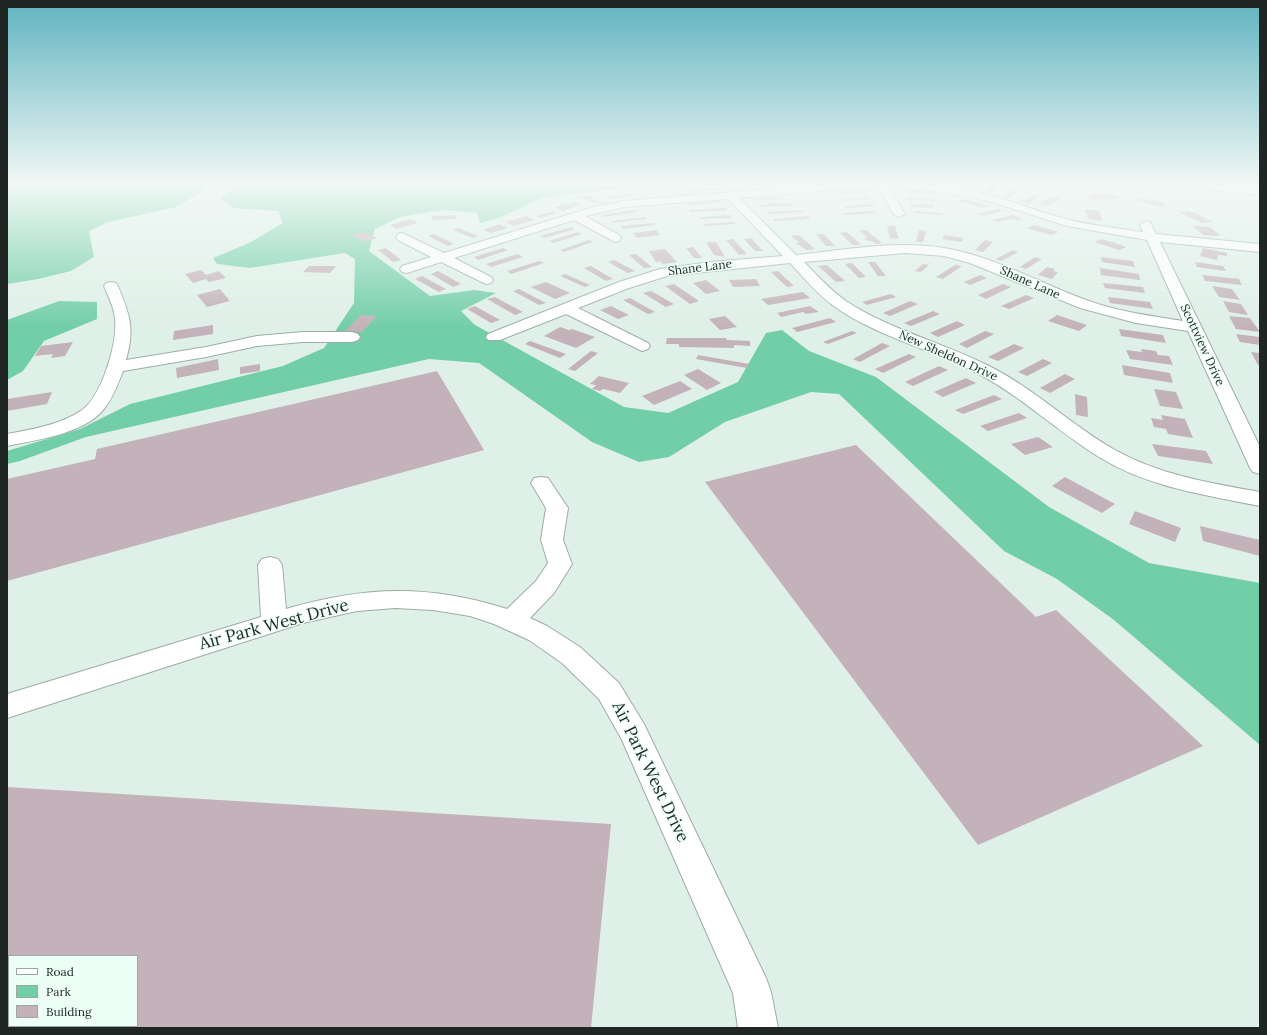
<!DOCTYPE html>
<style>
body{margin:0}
#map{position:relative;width:1267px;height:1035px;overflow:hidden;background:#dff0e8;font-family:Lora,serif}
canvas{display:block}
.frame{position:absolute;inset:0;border:8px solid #1f2623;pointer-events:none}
.legend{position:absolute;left:8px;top:955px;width:130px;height:72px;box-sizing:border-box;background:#ecfef5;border:1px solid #9aa8a1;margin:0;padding:5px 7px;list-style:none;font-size:12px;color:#1f2623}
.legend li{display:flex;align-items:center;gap:8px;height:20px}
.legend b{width:20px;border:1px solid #9aa8a1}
</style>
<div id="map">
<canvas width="1267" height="1035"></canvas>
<div class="frame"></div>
<ul class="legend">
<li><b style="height:5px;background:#fff"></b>Road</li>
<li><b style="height:11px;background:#72cea7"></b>Park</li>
<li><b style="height:11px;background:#c3b2b9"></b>Building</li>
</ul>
</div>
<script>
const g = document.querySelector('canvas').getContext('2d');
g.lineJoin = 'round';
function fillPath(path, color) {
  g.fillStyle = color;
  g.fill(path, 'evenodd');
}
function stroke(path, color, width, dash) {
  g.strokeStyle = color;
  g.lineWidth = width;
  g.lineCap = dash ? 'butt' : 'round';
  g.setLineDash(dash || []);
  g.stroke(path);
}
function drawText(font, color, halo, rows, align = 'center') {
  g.font = font + ' Lora,serif';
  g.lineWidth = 3;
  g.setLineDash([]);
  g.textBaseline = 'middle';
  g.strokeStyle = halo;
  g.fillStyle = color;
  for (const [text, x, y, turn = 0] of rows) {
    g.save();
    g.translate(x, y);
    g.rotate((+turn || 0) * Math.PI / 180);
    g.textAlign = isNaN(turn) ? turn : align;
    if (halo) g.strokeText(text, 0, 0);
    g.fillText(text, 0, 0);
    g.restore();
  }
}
const green = new Path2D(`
 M7,183h210l-41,24 -68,15 -19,9 5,26 -23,14 -33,8 -31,5z
 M237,183h504l-83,1 -116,14 -41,19 -21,6 -3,-10 -35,-3 -42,7 -25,12 -6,22 61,45 44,-6 22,3 -35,18 14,14 149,82 44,6 70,-31 28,-49 16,-3 27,21 67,26 173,130 100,56 111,20v162l-146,-125 -57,-41 -53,-28 -165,-157 -28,-2 -86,30 -56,35 -30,5 -47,-20 -113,-79 -50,-4 -343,78 -66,24 -13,3v-13l73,-22 50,-25 153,-38 41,-18 30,-45 1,-44 -10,-6 -95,15 -33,-4 -4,-6 36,-15 34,-20 -5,-12 -45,-3 -12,-9z
 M59,301l38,1v17l-53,22 -21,30 -16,9v-60z`);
const building = new Path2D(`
 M991,183l7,1 -5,8 -7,-1z
 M717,188l1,2 -28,2 -2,-2z
 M1013,188l6,1 -8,9 -6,-1z
 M866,190l3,2 -31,2 -3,-2z
 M905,191l31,1 1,2 -31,-1z
 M1108,193l11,5 -26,2 -8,-4 4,-1 -2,-1z
 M631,194l2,2 -24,3 -2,-2z
 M586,195l15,7 -7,1 -14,-6z
 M1034,195l7,1 -12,8 -12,-3 3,-2 5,1z
 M1052,196l9,2 -14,8 -8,-2z
 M781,197l3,2 -29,2 -2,-2z
 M867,197l2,2 -27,2 -2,-2z
 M906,198l31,1 1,2 -31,-1z
 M1139,198l27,5 -3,4 -28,-6z
 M963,199l26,7 -6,2 -25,-7z
 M719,201l2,2 -33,2 -1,-2z
 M574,202l7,3 -19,6 -7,-4z
 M773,203h19l2,3 -33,1 -1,-2z
 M872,204l3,2 -29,2 -2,-2z
 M910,204l24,1 1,3 -24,-1z
 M725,208l2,2 -36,2 -2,-2z
 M998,209l5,2 -21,5 -5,-2z
 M1085,209l14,2 4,10 -15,-2z
 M634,210l3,2 -33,5 -2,-2z
 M801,210l2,2 -34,2 -2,-2z
 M553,211l4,2 -17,5 -4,-2z
 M874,211l3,2 -31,2 -3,-2z
 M914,211l28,2 1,2 -28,-2z
 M1190,211l23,11 -11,1 -23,-11z
 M456,215v4l-24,1 1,-4z
 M730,215l2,3 -31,1 -1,-2z
 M1013,215l9,4 -6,1 -5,-1 -14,3 -5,-2z
 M526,216l8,4 -20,6 -8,-4z
 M808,216l2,3 -35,2 -2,-2z
 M645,217l2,2 -34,4 -2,-2z
 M410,219l8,4 -22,6 -6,-4z
 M734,222l1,2 -31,2 -1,-2z
 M653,223l2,2 -32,4 -2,-3z
 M499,224l9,4 -17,5 -8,-3z
 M1034,225l25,7 -8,3 -24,-7z
 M887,226h8l4,13 -9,-1z
 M1193,226l17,1 11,9 -18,-1z
 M571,227l4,2 -30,9 -5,-2z
 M458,228l21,8 -6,2 -20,-8z
 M656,230l5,5 -24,3 -4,-5z
 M859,230h7l16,13 -6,1 -4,-3h-4l-4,-3h4z
 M919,230l7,1 -3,11h-7z
 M364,232l13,6 -13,4 -13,-7z
 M578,232l4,2 -29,9 -4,-2z
 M847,232l14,13h-8l-13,-12z
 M434,234l20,10 -6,2 -20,-10z
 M816,234h8l11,12h-9z
 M799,235l16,14 -8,1 -12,-7h5l-9,-7z
 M944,235l20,3 -2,4 -20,-3z
 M751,238l12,13h-8l-11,-12z
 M733,239l14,15 -8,1 -13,-15z
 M1102,239l25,8 -8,3 -25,-8z
 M589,240l4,2 -29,10 -4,-2z
 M985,240l8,2 -10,10 -8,-2z
 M706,242h10l9,15 -11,-2z
 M693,247l9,11h-8l-8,-10z
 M386,248l15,12 -8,2 -15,-12z
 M503,248l5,2 -30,10 -4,-3z
 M1203,248l24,5v3l-9,-1 -1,5 -17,-4z
 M665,249l12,13 -14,2 -3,-3 -4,1 -7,-11z
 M1013,250l5,2 -17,9 -5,-2z
 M518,254l5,3 -32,10 -5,-3z
 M636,254l16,13 -8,1 -15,-13z
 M1035,257l7,2 -16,10 -6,-2z
 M1101,257l32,4 2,6 -33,-5z
 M614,260l21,11 -7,2 -20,-11z
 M539,261l5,2 -33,11 -4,-3z
 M868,262h7l11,14h-8z
 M1195,262l28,4 3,5 -29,-4z
 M852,263l14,14 -7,1 -14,-14z
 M923,264l6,1 -8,7 -6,-1z
 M827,265l18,16 -9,1 -18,-16z
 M955,265l7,1 -19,13 -7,-2z
 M309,266h27l-6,7 -27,-1z
 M591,266l22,13 -7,2 -22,-13z
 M1047,267l8,2 -2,2 5,1 -6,7 -14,-4z
 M1100,268l39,6 1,6 -39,-5z
 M201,270l5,5 13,-4 7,7 -17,4 -3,-3 -13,4 -8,-9z
 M438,271l23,13 -8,3 -22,-13z
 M778,271l16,15 -7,1 -16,-15z
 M565,274l25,11 -5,2 -25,-11z
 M980,275l7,3 -17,7 -6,-3z
 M1202,275l37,4 3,6 -37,-4z
 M422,276l24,13 -7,3 -24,-13z
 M756,279l4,7 -27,1 -4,-7z
 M706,280l14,11 -14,3 -13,-11z
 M546,282l24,11 -15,6 -24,-12z
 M1103,283l40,4 2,6 -40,-5z
 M674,284l25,17 -9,3 -25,-18z
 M1003,284l8,3 -25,12 -8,-4z
 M1212,286l20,3 8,11 -21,-3z
 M220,289l10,12 -23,6 -10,-12z
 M519,289l27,14 -7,2 -26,-14z
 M651,291l23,13 -8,3 -23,-14z
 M803,292l7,6 -42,7 -7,-6z
 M891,294l5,3 -29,8 -5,-3z
 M1026,295l8,3 -25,11 -8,-3z
 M495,297l28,15 -8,3 -28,-16z
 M1108,297l42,5 3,7 -43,-6z
 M630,298l25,14 -7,2 -25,-14z
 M910,301l8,3 -28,12 -7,-3z
 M1223,301l18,3 7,11 -19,-3z
 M475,306l25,14 -9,3 -24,-14z
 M611,306l18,9 -11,4 -18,-9z
 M810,306l9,6 -13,2 -3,-2 -22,5 -4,-4z
 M933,311l7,3 -29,12 -7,-3z
 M361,315l16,1 -15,16 -17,-1z
 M1057,315l30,10 -8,6 -31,-10z
 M725,316l12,11 -17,3 -11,-11z
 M1229,316l21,2 10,14 -24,-3z
 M830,318l6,4 -39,10 -5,-4z
 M957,321l8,4 -27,12 -8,-4z
 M213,325v9l-40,6 1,-9z
 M560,327l9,3 3,-1 23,8 -19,11 -32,-12z
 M1119,329l44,6 3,8 -45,-7z
 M852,331l5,2 -29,11 -5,-2z
 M985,331l9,3 -27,14 -8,-4z
 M1236,334l24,3v8l-20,-3z
 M667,338h59l1,2 23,1v5l-16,-1v3l-55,-1v-3h-13z
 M530,341l36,13 -6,4 -35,-14z
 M73,342l-8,14 -14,2 2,-4 -18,2 6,-10z
 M882,343l8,3 -30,16 -7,-3z
 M1014,344l10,4 -26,13 -10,-4z
 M1141,349l15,2 2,4 11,1 4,9 -43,-6 -4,-9 16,2z
 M591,351l7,2 -23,18 -7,-2z
 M1251,352l9,1v12h-2z
 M909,354l7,3 -33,16 -8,-4z
 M698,355l51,9 -2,4 -51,-9z
 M218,359l1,11 -42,8 -1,-10z
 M1043,359l9,4 -25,13 -9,-4z
 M260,364v7l-20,3v-7z
 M1122,365l48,8 3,10 -49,-8z
 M939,366l9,4 -35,16 -8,-4z
 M698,369l23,14 -14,7 -23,-15z
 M437,371l47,79 -477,131v-102l88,-20 2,-10z
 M1065,374l10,5 -25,14 -10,-5z
 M599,376l30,7 -9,10 -17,-4 -3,2 -8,-2 4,-4 -6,-1z
 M966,378l10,5 -33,14 -9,-5z
 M680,381l12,8 -38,16 -12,-9z
 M1154,389l22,3 7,17 -23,-3z
 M52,392l-5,12 -40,7v-12z
 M1075,394l12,3 1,20 -12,-2z
 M994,395l8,4 -39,15 -8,-4z
 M1019,413l8,5 -39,13 -8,-5z
 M1161,415l24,4 8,19 -25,-4 -2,-5 -12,-2 -3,-9 12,2z
 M1038,437l15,10 -28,8 -14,-11z
 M1152,444l54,7 7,13 -55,-8z
 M856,445l180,172 20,-7 147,136 -225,99 -273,-363z
 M1065,477l50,27 -13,9 -50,-27z
 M1135,511l46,17 -6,14 -46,-18z
 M1200,526l60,14v16l-57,-15z
 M7,787l604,37 -20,204h-584zM9,956h128v70h-128z`);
const minor = new Path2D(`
 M838,183c42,0 83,-2 125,6 33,6 64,19 96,28 27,8 56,11 84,15l-3,-7 6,-4 4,1 6,12 104,10v8l-100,-10 100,205v27l-7,-2 -3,-4 -62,-137 -52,-8 -56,-15 -110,-45 -26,-7 -39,-3 -101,9c13,13 26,28 42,39 44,29 96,41 143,65 46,23 82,59 126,84 45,25 95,33 145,42v14c-54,-11 -113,-19 -161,-49 -42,-26 -78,-61 -122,-84 -46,-24 -99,-36 -142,-66 -17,-12 -31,-29 -45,-44l-123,13 -38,12 -51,20 70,35 2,3 -2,3 -6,2 -76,-37 -66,26h-12l-2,-3 2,-3 131,-52 41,-13 50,-7 73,-6 -55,-57 -104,8 -39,9 34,19 2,3 -2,3 -4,1 -41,-22 -120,38 37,19 2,3 -2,3 -5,1 -45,-22 -34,11 -5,-1 -2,-3 2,-3 29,-9 -33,-17 -2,-3 2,-3 4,-1 42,20 146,-45 34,-7zM867,187h12l14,27 6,3 6,-3 -16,-26 43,3 32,5 28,6 75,24 80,14 36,81c-31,-5 -64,-9 -94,-20 -48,-17 -95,-45 -145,-53 -48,-8 -100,2 -148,7l-57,-57z
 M1160,183h41l59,6v6l-95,-9z
 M111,282l5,1 2,3c12,30 17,42 8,74l80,-13 51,-11 46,-4h49l6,2 2,3 -2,3 -6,2h-49l-46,4 -51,11 -83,14c-5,13 -10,27 -19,38 -20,25 -68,31 -97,37v-12c26,-5 53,-9 75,-24 20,-14 36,-68 33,-92 -1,-11 -7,-22 -11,-32l2,-3z
 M541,477l7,1 20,30 -5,32 9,24 -18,29 -24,25 17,8 33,21 39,36 25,41 122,254 5,14 7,36h-40l-5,-35 -111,-253 -23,-41 -37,-36 -33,-23 -35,-16 -24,-8 -37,-6 -38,-2 -38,3 -54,12 -296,95v-24l254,-77 -3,-52 4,-6 8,-2 8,2 4,6 4,44c78,-23 143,-25 221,0l29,-28 12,-18 -7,-23 5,-32 -15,-25 3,-5z`);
const farStreetnames = [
 ["Shane Lane",700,268,-7],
 ["Shane Lane",1030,283,24],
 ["Scottview Drive",1202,345,65],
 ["New Sheldon Drive",948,356,24]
];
const nearStreetnames = [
 ["Air Park West Drive",274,625,-15],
 ["Air Park West Drive",650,772,64]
];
fillPath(green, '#72cea7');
fillPath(building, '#c3b2b9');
stroke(minor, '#9dada5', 2);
fillPath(minor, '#fff');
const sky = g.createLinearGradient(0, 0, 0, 328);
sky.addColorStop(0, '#5fb4c0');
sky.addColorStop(0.56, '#f1f8f5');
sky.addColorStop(1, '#f1f8f500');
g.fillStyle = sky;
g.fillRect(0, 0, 1267, 328);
drawText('12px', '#1f2623', '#ecfef5', farStreetnames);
drawText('17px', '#1f2623', '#ecfef5', nearStreetnames);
</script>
